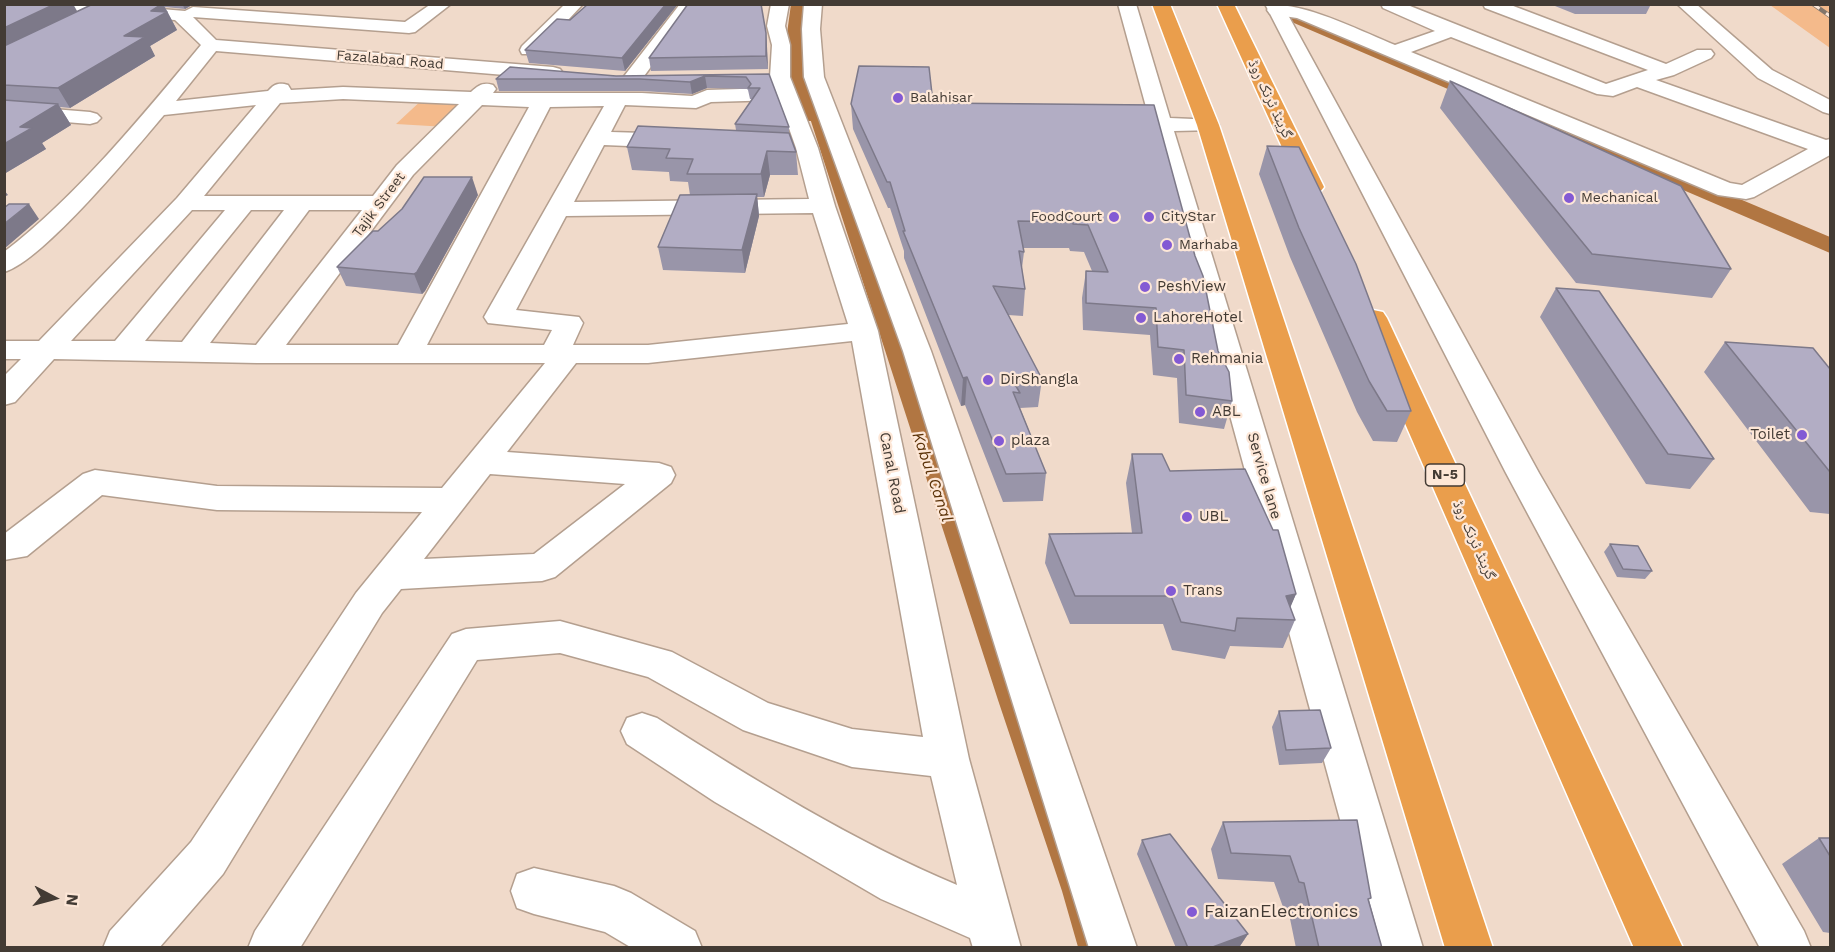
<!DOCTYPE html>
<meta charset="utf-8">
<style>
body{margin:0}
#map{position:relative;width:1835px;height:952px;overflow:hidden;background:#f0daca;font-family:"Work Sans",sans-serif}
canvas{display:block}
.frame{position:absolute;inset:0;border:6px solid #433b34;pointer-events:none}
.north{position:absolute;left:24px;top:868px;width:60px;height:60px;-webkit-text-stroke:4px #fde7d7;paint-order:stroke;rotate:96deg;font-size:16px;font-weight:700;line-height:24px;text-align:center;color:#433b34}
.north::after{content:'';display:block;margin:auto;width:21px;height:27px;background:#433b34;clip-path:polygon(50% 0,100% 100%,50% 72%,0 100%)}
</style>
<div id="map">
<canvas width="1835" height="952"></canvas>
<div class="frame"></div>
<div class="north">N</div>
</div>
<script>
const g = document.querySelector('canvas').getContext('2d');
g.lineJoin = 'round';
function fillPath(path, color) {
  g.fillStyle = color;
  g.fill(path, 'evenodd');
}
function stroke(path, color, width, dash) {
  g.strokeStyle = color;
  g.lineWidth = width;
  g.lineCap = dash ? 'butt' : 'round';
  g.setLineDash(dash || []);
  g.stroke(path);
}
function drawText(font, color, halo, rows, align = 'center') {
  g.font = font + ' "Work Sans","Noto Naskh Arabic",sans-serif';
  g.lineWidth = 4.5;
  g.setLineDash([]);
  g.textBaseline = 'middle';
  g.strokeStyle = halo;
  g.fillStyle = color;
  for (const [text, x, y, turn = 0] of rows) {
    g.save();
    g.translate(x, y);
    g.rotate((+turn || 0) * Math.PI / 180);
    g.textAlign = isNaN(turn) ? turn : align;
    if (halo) g.strokeText(text, 0, 0);
    g.fillText(text, 0, 0);
    g.restore();
  }
}
const green = new Path2D(`
 M1770,5h60v43z
 M425,97l34,5 -12,25 -51,-3z`);
const water = new Path2D(`
 M795,5h12l2,65c-10,3 -18,2 -26,-5z
 M797,78l13,1 317,868h-49l-16,-56 -64,-191z`);
const canal = new Path2D(`
 M791,4h16l-6,59 20,54 -3,4h-14l-3,-4 -18,-54z
 M1293,11l537,226v16l-543,-233 -3,-4 3,-4z`);
const minor = new Path2D(`
 M5,4h96l84,7 8,-4 212,15 26,-18h20l-36,28 -6,1 -216,-16 23,23 337,27 7,2 3,4 -3,4 -7,2 -337,-28 -40,50 92,-10c6,-7 11,-9 20,-6l3,5 52,-3 128,5c8,-7 12,-10 22,-7l3,4 -3,4h149l50,3 15,-6 67,-2 -4,-11 2,-32 -5,-19 4,-22h18l-4,22 5,19v32l28,71 17,58 43,125 91,428 52,189h-48l-3,-10 -89,-39 -166,-97 -88,-58 -6,-13 6,-13 15,-5 15,5c96,61 195,123 300,167l-26,-109 -79,-9 -109,-37 -95,-53 -88,-24 -83,7 -177,288h-52l7,-17 197,-297 14,-5 94,-8 112,31 96,51 84,26 71,8 -71,-396 -204,22h-72l-69,89 152,11 12,4 4,8 -4,8 -116,94 -13,4 -141,8 -19,24 -159,261 -64,74h-56l7,-17 81,-89 165,-249 66,-81 -205,-2 -115,-15 -75,61 -23,4v-26l79,-60 12,-4 122,16 225,2 103,-125h-288l-203,-4 -39,43 -11,3v-29l17,-17h-17v-18h35l138,-143 79,-93 -92,10c-28,33 -122,147 -160,157v-20c72,-55 139,-137 197,-207l-26,-25 -162,-11zM343,99l116,5 -62,61 -24,31h-169l76,-93zM779,100l17,48 13,51 -235,3 30,-57 73,3 8,-2 3,-5 -3,-5 -8,-2 -66,-2 14,-27 71,3 15,-6zM482,105l47,2 -131,238h-112l127,-170zM604,106l-120,211 4,6 64,7 -8,15h-117l123,-238zM192,210h33l-110,131h-44zM251,210h33l-102,132 -37,-1zM309,210h53l-106,135 -46,-2zM813,213l35,111 -200,21h-75l10,-22 -4,-6 -63,-7 50,-94zM490,474l135,10 -91,70 -110,5z
 M565,4h18l-47,50h-14l-2,-4 2,-4z
 M680,4h17l-58,79h-14l-3,-4 3,-4z
 M804,4h18l-2,25 4,48 107,274 206,597h-48l-186,-597 -99,-274 -2,-48z
 M1381,4h24l201,80 42,-14 -163,-62 -2,-4h25l158,60 31,-14h14l3,4 -3,4 -37,17 -18,5 170,60 4,-1v16l-76,42 -8,2 -28,-4 -421,-177 -27,-4 -3,-4 3,-4c30,-6 95,27 125,39l40,-14 -52,-23zM1451,37l146,57 16,2 24,-9 171,62 -66,36 -12,-2 -319,-131z
 M1677,4h19l76,66 58,30v14l-7,-2 -65,-34z
 M4,105l86,7 7,2 4,4 -4,4 -7,2 -86,-7z
 M534,868l80,18 17,7 64,38 7,17h-70l-27,-16 -71,-18 -17,-6 -6,-17 6,-17z`);
const tertiary = new Path2D(`
 M1118,4h18l34,114 46,2 3,5 -3,5 -42,1 249,817h-48z
 M1265,4h17l257,469 265,458 7,17h-51l-254,-475z`);
const trunk = new Path2D(`
 M1152,4h18l49,121 274,823h-48l-248,-823z
 M1217,4h17l90,183 -4,5 -8,2 -8,-2 -4,-5z
 M1373,310l10,2 4,6 296,630h-49l-275,-630 4,-6z`);
const rail = new Path2D(`
 M1813,4l17,12`);
const wall = new Path2D(`
 M4,4l73,8 16,-8h108l-9,1 -7,4 -20,-2 12,23 -27,16 5,10 -85,52 -10,-1 11,18 -29,18 4,6 -42,25z
 M588,4h90l-53,67 -96,-8 -4,-13 45,-30z
 M1550,4h101l-5,10h-71z
 M766,33l2,36 -117,2 -2,-13z
 M769,74l20,53v8l7,17 2,23h-28l-6,22h-7l2,19 -14,57 -82,-3 -5,-23 32,-52 -2,-13 -18,-1 -1,-9 -37,-2 -5,-23 109,-17 -1,-6 17,-25h-2l-2,-9 -1,-1 -40,-1 -15,6 -50,-3h-143l-3,-12 120,-3z
 M1450,81l281,188 -19,29 -136,-15 -136,-175z
 M933,103l221,2 64,246 14,50 -8,28 -45,-6 -2,-45 -24,-3 -3,-40 -67,-5 -1,-32 4,-27h6l-8,-19 -14,-1 -1,-3h-46l1,4 -2,16 3,21 -2,27 -15,-1 34,64 -4,28 -18,1 26,65 -3,28 -40,1 -38,-97 -4,1 -57,-148v-7l-14,-43h-2l-35,-79 -2,-25z
 M1267,146l144,265 -14,31 -24,-1 -16,-29 -67,-155 -31,-83z
 M478,195l-53,96 -3,3 -76,-8 -9,-19 41,-36z
 M1556,288l158,171 -24,30 -44,-5 -106,-167z
 M1725,342l105,27v145l-20,-2 -106,-140z
 M1132,454l38,17 126,123 -6,13 5,13 -12,28 -53,-2 -5,13 -53,-9 -9,-26h-93l-25,-61 4,-29 83,-1 -6,-50z
 M1610,544l42,27 -7,8 -28,-2 -13,-25z
 M1279,711l52,37 -9,15 -43,2 -7,-38z
 M1357,820l12,80 13,48h-86l-8,-39 -5,-2 -9,-25 -56,-3 -7,-30 12,-27z
 M1819,838h11v95l-7,-1 -41,-68z
 M1142,840l106,94 -8,12 -3,2h-61l-39,-94z`);
const shadedWall = new Path2D(`
 M55,4h18l7,12 -76,37v-25z
 M162,4h1l14,26 -27,16 5,10 -85,52 -12,-20 66,-52 27,-25z
 M182,4h10v1l-7,4z
 M666,4h12l-53,67 -3,-13z
 M766,33l1,13 1,23 -2,-13z
 M705,76l2,12 -15,6 -2,-12z
 M58,104l13,21 -29,18 4,6 -42,25v-30l16,-17z
 M767,151l3,24 -6,22 -3,-23z
 M472,177l6,18 -53,96 -3,3 -8,-20z
 M4,190l4,5 -4,2z
 M757,194l2,22 -14,57 -3,-23z
 M29,204l10,15 -35,30v-25z
 M967,377l-2,28 -4,1 2,-28z
 M1296,594l-11,26 1,-24z
 M1248,934l-8,12 -3,2h-27z`);
const building = new Path2D(`
 M4,4h51l-51,24z
 M93,4h69l-11,7 16,1 -43,24 21,1 -87,51 -54,-3v-39z
 M588,4h78l-44,54 -97,-8 32,-31 13,1z
 M688,4h73l5,29v23l-117,2z
 M859,66l70,1 4,36 221,2 41,151 8,20 15,75 11,21 3,29 -46,-6 -2,-45 -26,-3 -2,-39 -70,-5v-32l22,1 -20,-47 -15,-1v-2l-55,-1 6,31 -5,-1 6,38 -32,-3 49,93 -29,2 7,12 -7,-1 33,81 -40,1 -39,-97 -4,1 -60,-147h2l-15,-49h-3l-36,-78z
 M510,67l106,9 153,-2 20,53 -54,-3 25,-36h-12l3,-4 -5,-7 -41,-1 -15,6 -50,-3h-144z
 M1450,81l231,105 50,83 -139,-15z
 M4,100l54,4 -38,23 12,1 -28,16z
 M638,126l151,7 7,19 -29,-1 -6,23h-74l6,-15 -27,-1 4,-9 -43,-2z
 M1267,146l32,1 57,117 55,147h-24l-18,-30 -70,-153z
 M424,177h48l-55,95 -3,2 -77,-7 36,-36h5l24,-22z
 M757,194l-15,56 -84,-3 22,-52z
 M9,204h20l-25,20v-16z
 M1556,288l43,3 115,168 -46,-5z
 M1725,342l88,6 17,21v103z
 M1132,454h30l8,17 75,-2 28,61h5l18,64 -10,2 9,24 -58,-2 -2,13 -54,-9 -10,-26h-96l-26,-62 93,-1z
 M1610,544l28,2 14,25 -29,-2z
 M1320,710l11,38 -45,2 -7,-39z
 M1357,820l14,78 -3,1 14,49h-63l-15,-65 -5,-1 -9,-26 -59,-3 -8,-31z
 M1170,834l78,100 -38,14h-22l-46,-108z
 M1819,838h11v18z`);
const markers = [
 [898,98,6,"#835ad4"],
 [1569,198,6,"#835ad4"],
 [1114,217,6,"#835ad4"],
 [1149,217,6,"#835ad4"],
 [1167,245,6,"#835ad4"],
 [1145,287,6,"#835ad4"],
 [1141,318,6,"#835ad4"],
 [1179,359,6,"#835ad4"],
 [988,380,6,"#835ad4"],
 [1200,412,6,"#835ad4"],
 [1802,435,6,"#835ad4"],
 [999,441,6,"#835ad4"],
 [1187,517,6,"#835ad4"],
 [1171,591,6,"#835ad4"],
 [1192,912,6,"#835ad4"]
];
const farStreetnames = [
 ["Fazalabad Road",390,60,5],
 ["Tajik Street",379,205,-53]
];
const farPoinames = [
 ["Balahisar",910,98],
 ["Mechanical",1581,198],
 ["FoodCourt",1102,217,"right"],
 ["CityStar",1161,217],
 ["Marhaba",1179,245]
];
const shields = [
 [1445,475,39]
];
const shieldNames = [
 ["N-5",1445,475]
];
const streetNames = [
 ["گرینڈ ٹرنک روڈ",1270,99,65],
 ["Canal Road",892,473,79],
 ["Service lane",1264,476,74],
 ["گرینڈ ٹرنک روڈ",1474,540,66]
];
const poiNames = [
 ["PeshView",1157,287],
 ["LahoreHotel",1153,318],
 ["Rehmania",1191,359],
 ["DirShangla",1000,380],
 ["ABL",1212,412],
 ["Toilet",1790,435,"right"],
 ["plaza",1011,441],
 ["UBL",1199,517],
 ["Trans",1183,591]
];
const waterNames = [
 ["Kabul Canal",932,477,71]
];
const nearPoinames = [
 ["FaizanElectronics",1204,912]
];
fillPath(green, '#f4ba8b');
fillPath(water, '#b17642');
fillPath(canal, '#b17642');
stroke(minor, '#b49f8f', 3);
stroke(tertiary, '#b49f8f', 3);
stroke(trunk, '#fff', 3);
fillPath(minor, '#fff');
fillPath(tertiary, '#fff');
fillPath(trunk, '#ea9e4c');
stroke(rail, '#83766b', 4.5);
stroke(rail, '#fde7d7', 3, [8]);
fillPath(wall, '#9995a9');
fillPath(shadedWall, '#7d7989');
fillPath(building, '#b2adc4');
stroke(building, '#7d7989', 1.5);
for (const [x, y, r, color] of markers) {
  const dot = new Path2D();
  dot.arc(x, y, r, 0, 2 * Math.PI);
  g.fillStyle = color;
  g.fill(dot);
  stroke(dot, '#fde7d7', 2);
}
drawText('14px', '#433b34', '#fde7d7', farStreetnames);
drawText('14px', '#433b34', '#fde7d7', farPoinames, 'left');
for (const [x, y, w] of shields) {
  const box = new Path2D();
  box.roundRect(x - w / 2, y - 11, w, 22, 4.5);
  g.fillStyle = '#fde7d7';
  g.fill(box);
  stroke(box, '#433b34', 1.5);
}
drawText('bold 14px', '#433b34', null, shieldNames);
drawText('15px', '#433b34', '#fde7d7', streetNames);
drawText('15px', '#433b34', '#fde7d7', poiNames, 'left');
drawText('italic 16px', '#5b3208', '#fde7d7', waterNames);
drawText('18px', '#433b34', '#fde7d7', nearPoinames, 'left');
</script>
